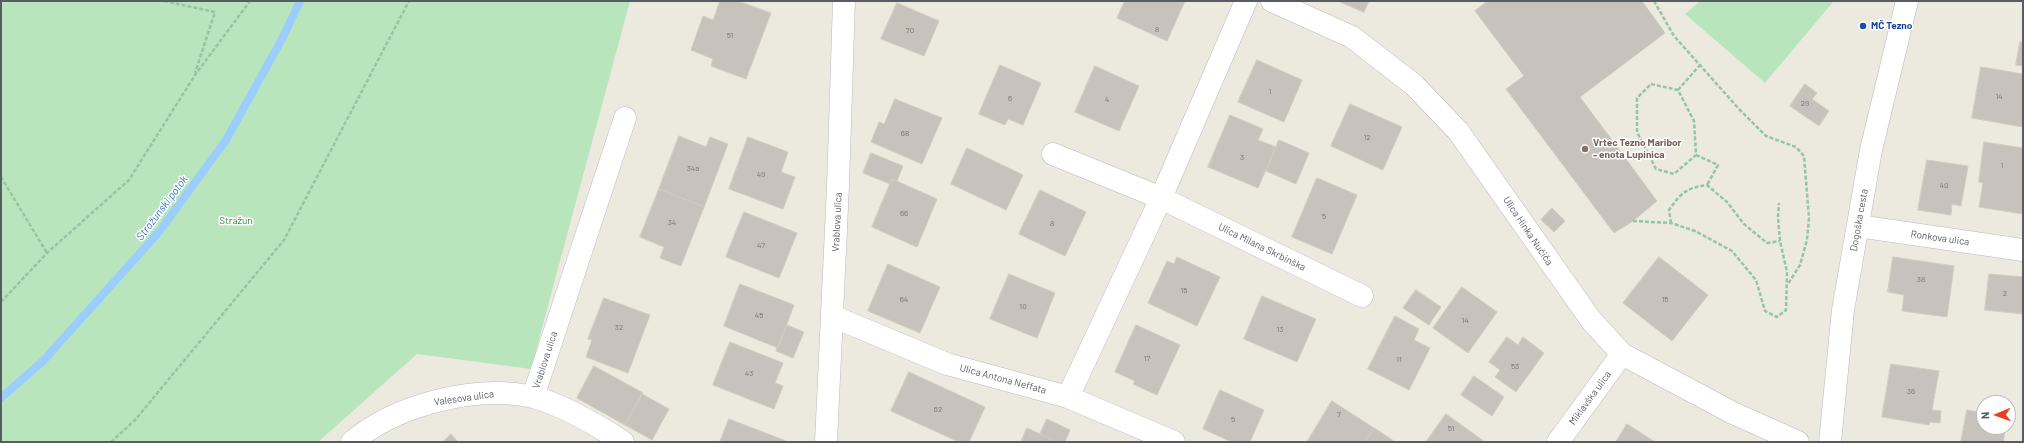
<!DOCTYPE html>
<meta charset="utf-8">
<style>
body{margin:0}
#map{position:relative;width:2024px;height:443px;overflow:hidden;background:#eceadf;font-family:Barlow,sans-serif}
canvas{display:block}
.frame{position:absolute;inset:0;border:2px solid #585b61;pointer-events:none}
.north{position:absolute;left:1976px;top:395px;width:40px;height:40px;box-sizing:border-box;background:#fff;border:1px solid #bcbdc0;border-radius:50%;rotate:268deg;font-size:11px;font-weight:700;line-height:16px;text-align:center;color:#585b61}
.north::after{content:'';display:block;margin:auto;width:14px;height:18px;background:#ee3f22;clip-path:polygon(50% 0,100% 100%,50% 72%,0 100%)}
</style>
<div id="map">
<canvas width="2024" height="443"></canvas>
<div class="frame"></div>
<div class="north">N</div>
</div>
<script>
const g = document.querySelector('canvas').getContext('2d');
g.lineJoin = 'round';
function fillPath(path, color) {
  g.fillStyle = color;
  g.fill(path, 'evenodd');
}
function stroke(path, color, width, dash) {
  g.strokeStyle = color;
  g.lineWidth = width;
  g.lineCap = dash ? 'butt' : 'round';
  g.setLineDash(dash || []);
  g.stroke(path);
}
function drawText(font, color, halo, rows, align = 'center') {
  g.font = font + ' Barlow,sans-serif';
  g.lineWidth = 3;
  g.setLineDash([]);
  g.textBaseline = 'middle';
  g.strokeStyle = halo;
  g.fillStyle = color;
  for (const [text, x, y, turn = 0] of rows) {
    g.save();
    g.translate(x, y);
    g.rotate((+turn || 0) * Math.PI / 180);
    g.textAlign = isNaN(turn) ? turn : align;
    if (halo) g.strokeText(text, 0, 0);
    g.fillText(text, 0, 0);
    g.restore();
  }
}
const green = new Path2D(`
 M1,1h629l-99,368 -114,-15 -99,88h-317z
 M1700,1h132l1,1 -68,81 -80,-69z`);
const stream = new Path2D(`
 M1,398l42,-37 116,-129 67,-92 57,-103 17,-36`);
const building = new Path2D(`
 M720,1h18l33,12 -25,66 -35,-13 2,-7 -22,-9 12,-34 10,4z
 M1125,1h60l-18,40 -50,-23z
 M1338,1h31l-5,11z
 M1488,1h51l1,1 2,-1h100l23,32 -85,64 77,104 -24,20 -19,12 -108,-144 18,-13 -49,-65z
 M897,3l42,18 -15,35 -43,-17z
 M2020,42h3v24l-7,-1z
 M1257,60l45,20 -18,42 -46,-20z
 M1000,65l41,18 -18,42 -15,-6 -3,6 -26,-11z
 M1095,66l44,20 -20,45 -44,-19z
 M1981,67l42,7v53l-51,-9z
 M1805,84l12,9 -5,6 17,12 -10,15 -29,-20z
 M895,99l47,19 -20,46 -51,-22 8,-20 5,2z
 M1350,104l52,23 -19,43 -52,-24z
 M1230,115l33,14 -5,11 18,7 -18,41 -50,-21z
 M679,136l27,11 4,-10 18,7 -24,63 -45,-18z
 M748,137l40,15 -7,20 14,5 -12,32 -54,-20z
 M1279,140l30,13 -13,31 -30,-13z
 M1984,142l39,6v66l-44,-7 4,-24 -4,-1z
 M967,148l56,27 -17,35 -55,-26z
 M871,153l32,13 -6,15 -5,-2 -2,5 -27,-11z
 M1927,160l41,6 -7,40 -9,-2 -1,11 -33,-5z
 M1317,178l40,17 -25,59 -40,-17z
 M892,179l45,20 -20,48 -45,-20z
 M659,189l45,18 -23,59 -21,-8 4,-11 -24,-10z
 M1040,190l46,22 -21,44 -46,-22z
 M1552,208l13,13 -11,11 -13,-12z
 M744,212l53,21 -18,45 -53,-21z
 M1177,257l43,20 -23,49 -49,-23 19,-42 7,3z
 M1659,257l49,38 -36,46 -49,-38z
 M1893,257l61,9 -7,51 -45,-6 2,-16 -16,-3z
 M888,264l52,23 -20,46 -52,-22z
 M1009,274l46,19 -18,45 -47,-19z
 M1989,274l34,3v37l-38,-4z
 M740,284l54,21 -16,43 -54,-22z
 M1462,287l35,25 -29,41 -35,-25z
 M1416,290l25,17 -12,18 -26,-17z
 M1262,296l54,23 -19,43 -53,-23z
 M604,298l46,17 -22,58 -42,-16 6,-17 -4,-1z
 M1395,316l24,13 -5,11 16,8 -21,42 -41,-21z
 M787,325l17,7 -11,26 -17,-7z
 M1136,325l44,20 -23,50 -24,-11 2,-3 -20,-9z
 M1507,337l11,8 5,-8 21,16 -28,39 -21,-15 5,-7 -11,-8z
 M730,342l53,21 -8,20 8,3 -9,23 -61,-24z
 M1891,364l48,7 -7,39 9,1 -1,12 -10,-1 -1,3 -47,-8z
 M594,366l49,27 -18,32 -48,-27z
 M909,372l76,35 -16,35h-10l-68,-31z
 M1474,376l30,21 -12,19 -31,-21z
 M1220,390l44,20 -14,32h-18l-29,-13z
 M642,394l27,15 -17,31 -27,-15z
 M1332,401l42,27 -9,14h-58z
 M1967,410l17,3v14h22l-3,15h-42z
 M1446,414l39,28h-59z
 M729,419l57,22v1h-66z
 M1047,419l23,11 -5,12h-13l1,-2 -13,-6z
 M1627,424l28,18h-39z
 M1027,428l26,12 -1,2h-31z
 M1374,428l20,13 -1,1h-28z
 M451,434l7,8h-15z`);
const path = new Path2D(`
 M164,1l51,11 -20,61
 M1654,1l20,35 65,73 27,27 30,11 8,9 5,62 -2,22 -7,25 -12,19
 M1651,84l27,6 16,31 2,34 -22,19 -18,-5 -19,-37v-34z
 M1678,90l22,-25
 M1696,155l22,10 -11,20
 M1,177l46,76
 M1633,221l38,2 24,8 37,20 24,29 9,31 12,6 9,-7 1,-38 -7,-31 -2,-24 1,-14
 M1671,223l-2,-13c12,-17 17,-22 38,-25l20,17 17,22 23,19 13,-2
 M1,302l46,-49 82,-73 66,-105 55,-74
 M111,442l24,-22 149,-180 125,-239`);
const minor = new Path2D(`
 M1272,1l80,36 62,48 44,46 133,189 31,34 111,59 65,29
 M1053,154l108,44 201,98
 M1858,226l165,24
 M832,316l115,48 121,33 106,45
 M533,397l92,-279
 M1068,397l93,-199 85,-197
 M352,442c44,-37 124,-58 181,-45 30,8 64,28 90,45
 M826,442l12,-256 6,-185
 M1558,442l64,-88
 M1830,442l13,-132 28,-160 36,-149`);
const markers = [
 [1863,26,4,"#1a4fb4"],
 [1585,149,4,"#8d6e63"]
];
const numberNames = [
 ["8",1157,29],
 ["70",910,30],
 ["51",730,35],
 ["1",1270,91],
 ["14",1999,96],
 ["6",1010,98],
 ["4",1107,99],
 ["29",1805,103],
 ["68",905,133],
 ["12",1367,137],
 ["3",1242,157],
 ["1",2002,165],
 ["34a",693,168],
 ["49",761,174],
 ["40",1944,185],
 ["66",904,213],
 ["5",1324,216],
 ["34",672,222],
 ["8",1052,223],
 ["47",761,245],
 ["38",1921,279],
 ["15",1184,290],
 ["2",2005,293],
 ["64",904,299],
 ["15",1665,299],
 ["10",1023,306],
 ["45",759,315],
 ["14",1465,320],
 ["32",619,327],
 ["13",1280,329],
 ["17",1147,358],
 ["11",1399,359],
 ["53",1515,366],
 ["43",749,373],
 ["36",1911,391],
 ["62",938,409],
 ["7",1339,414],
 ["5",1233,419],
 ["51",1451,428]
];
const transitNames = [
 ["MČ Tezno",1871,26]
];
const educationNames = [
 ["Vrtec Tezno Maribor",1593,143],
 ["- enota Lupinica",1593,155]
];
const streetNames = [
 ["Dogoška cesta",1859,220,-80],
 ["Vrablova ulica",837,222,-87],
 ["Ulica Hinka Nučiča",1528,231,56],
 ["Ronkova ulica",1940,238,8],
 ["Ulica Milana Skrbinška",1262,247,26],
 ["Vrablova ulica",545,360,-72],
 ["Ulica Antona Neffata",1003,379,15],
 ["Valesova ulica",464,398,-8],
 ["Miklavška ulica",1590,398,-54]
];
const parkNames = [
 ["Stražun",236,221]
];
const waterNames = [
 ["Stražunski potok",162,208,-53]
];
fillPath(green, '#b9e5bc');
stroke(stream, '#9ccdff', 8);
fillPath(building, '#c7c3bc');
stroke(building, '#d0ccbd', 1);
stroke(minor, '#b7b9bf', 23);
stroke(path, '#92c6a4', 2.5, [4, 2]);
stroke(minor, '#fff', 22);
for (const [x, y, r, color] of markers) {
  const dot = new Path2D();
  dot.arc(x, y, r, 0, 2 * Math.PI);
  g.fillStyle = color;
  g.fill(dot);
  stroke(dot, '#fff', 1.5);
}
drawText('8px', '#747578', null, numberNames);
drawText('bold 10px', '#164399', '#fff', transitNames, 'left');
drawText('bold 10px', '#785e54', '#fff', educationNames, 'left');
drawText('10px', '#585b61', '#fff', streetNames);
drawText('10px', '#32863b', '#fff', parkNames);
drawText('italic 11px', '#3b76c5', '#fff', waterNames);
</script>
